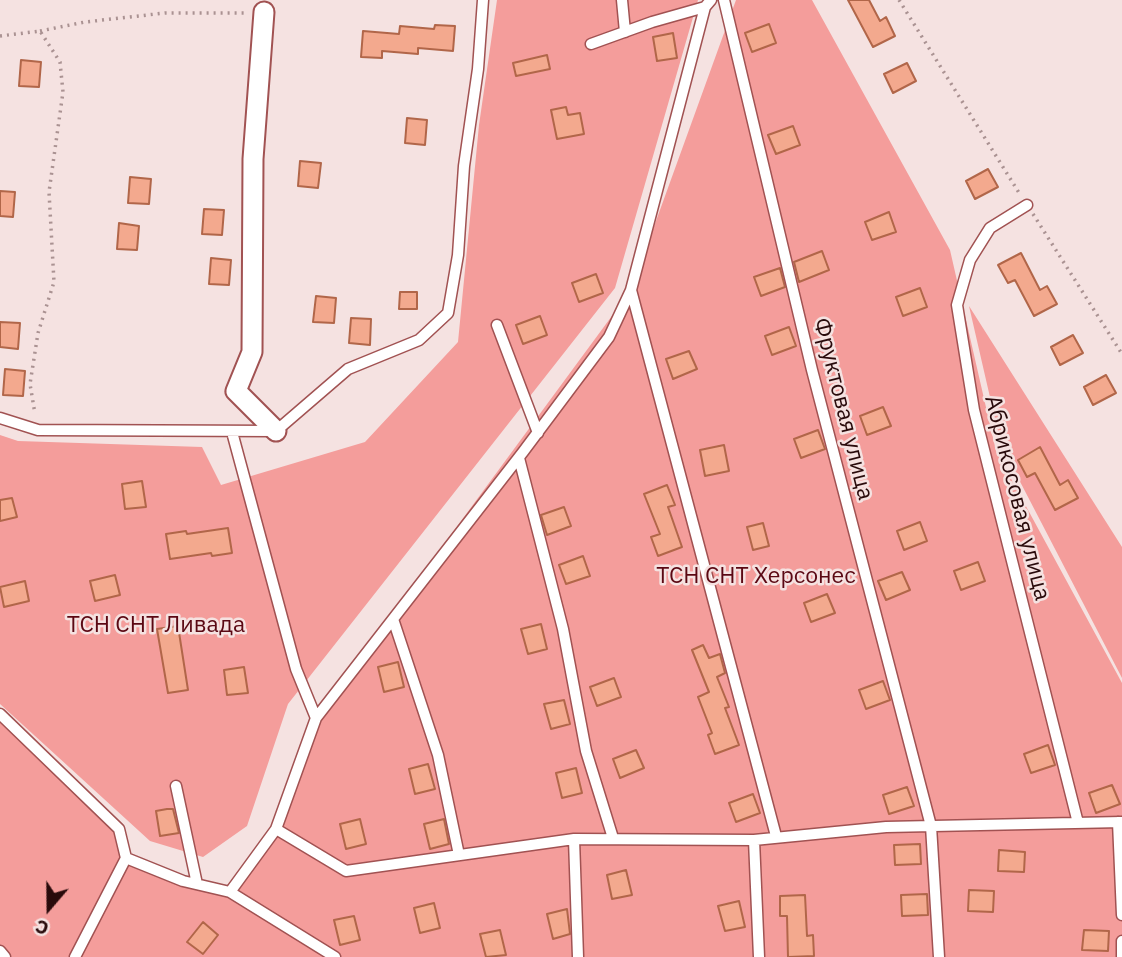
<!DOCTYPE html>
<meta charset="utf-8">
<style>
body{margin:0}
#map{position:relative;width:1122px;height:957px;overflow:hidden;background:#f5e2e1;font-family:"IBM Plex Sans",sans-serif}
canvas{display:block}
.north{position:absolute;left:14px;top:873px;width:70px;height:70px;-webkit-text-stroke:5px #f5e2e1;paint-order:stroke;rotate:200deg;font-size:19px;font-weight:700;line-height:28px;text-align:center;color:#290a0b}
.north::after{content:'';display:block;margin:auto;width:24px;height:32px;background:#290a0b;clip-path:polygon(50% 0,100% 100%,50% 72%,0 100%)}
</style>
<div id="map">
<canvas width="1122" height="957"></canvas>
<div class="north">С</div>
</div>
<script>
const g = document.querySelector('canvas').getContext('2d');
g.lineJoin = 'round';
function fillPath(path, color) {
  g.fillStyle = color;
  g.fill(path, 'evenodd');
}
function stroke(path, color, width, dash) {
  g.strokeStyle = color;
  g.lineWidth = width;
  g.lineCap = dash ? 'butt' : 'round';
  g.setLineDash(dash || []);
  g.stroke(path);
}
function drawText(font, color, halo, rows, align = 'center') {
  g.font = font + ' "IBM Plex Sans",sans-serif';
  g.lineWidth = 5;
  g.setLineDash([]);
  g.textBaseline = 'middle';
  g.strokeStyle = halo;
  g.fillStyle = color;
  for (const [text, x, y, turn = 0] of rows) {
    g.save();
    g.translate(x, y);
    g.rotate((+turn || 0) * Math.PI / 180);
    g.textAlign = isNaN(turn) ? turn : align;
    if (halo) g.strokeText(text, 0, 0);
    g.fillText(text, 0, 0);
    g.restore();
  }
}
const green = new Path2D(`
 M497,0h201l-83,288 -327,416 -41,122 -44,31 -53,-16 -150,-137v-269l18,6 184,6 19,38 144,-43 93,-100 21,-217z
 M736,0h76l138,250 46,201 126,232v274h-1122v-239l119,111 8,29 103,34 46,-63 40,-111 315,-428z
 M969,306l153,241v131l-121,-233z`);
const building = new Path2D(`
 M848,0h21l11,21 6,-4 9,19 -22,11z
 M769,24l7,19 -24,9 -7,-19z
 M435,25l20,1 -2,25 -35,-3v6l-36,-3v7l-21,-1 2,-26 36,3 1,-8 34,3z
 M673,33l4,25 -20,3 -4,-24z
 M547,55l3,14 -34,7 -3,-13z
 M21,60l20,2 -2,25 -20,-1z
 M907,63l9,18 -23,12 -9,-19z
 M566,107l2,8 12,-2 4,21 -27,5 -6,-29z
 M407,118l20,2 -2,25 -20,-2z
 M793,126l7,19 -24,9 -8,-19z
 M300,161l21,2 -3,25 -20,-2z
 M988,169l10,18 -23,12 -9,-18z
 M130,177l21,2 -2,25 -21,-1z
 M0,191l15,1 -2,25 -13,-1z
 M204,209l20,1 -2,25 -20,-1z
 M889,212l7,20 -24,8 -7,-18z
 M119,223l20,3 -2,24 -20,-1z
 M822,251l7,19 -30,12 -5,-20z
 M1021,253l19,37 7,-4 10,18 -23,12 -19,-36 -7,3 -10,-18z
 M211,258l20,2 -2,25 -20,-1z
 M780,268l5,19 -24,9 -7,-19z
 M596,274l7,19 -24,9 -7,-19z
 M920,288l7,19 -24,9 -7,-19z
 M400,292h17v17h-18z
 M316,296l20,2 -2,25 -21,-1z
 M540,316l7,19 -24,9 -7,-19z
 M351,318l20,1 -1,26 -21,-2z
 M0,322l20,1 -2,26 -18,-2z
 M789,327l7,19 -24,9 -7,-19z
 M1073,335l10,18 -23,12 -9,-18z
 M689,351l8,18 -24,10 -7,-20z
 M5,369l20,2 -2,25 -20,-1z
 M1106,375l10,18 -23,12 -9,-18z
 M883,407l8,19 -24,9 -7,-19z
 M818,430l7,19 -24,9 -7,-19z
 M724,445l5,26 -24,5 -5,-26z
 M1040,447l20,38 8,-5 10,18 -23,12 -20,-37 -8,4 -9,-17z
 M142,481l4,26 -21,2 -3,-25z
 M667,485l8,20 -7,2 14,40 -24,9 -7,-19 9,-3 -16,-40z
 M12,498l5,19 -17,4v-21z
 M564,507l7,19 -24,9 -6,-20z
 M920,522l7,19 -23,9 -7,-19z
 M763,523l6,23 -16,4 -6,-23z
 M228,528l4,25 -20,3 -1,-3 -41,6 -4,-25 20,-3 1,3z
 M583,556l7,20 -24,8 -7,-19z
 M978,562l7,19 -24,9 -7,-19z
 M902,572l8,18 -24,10 -8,-19z
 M115,575l5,20 -25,6 -5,-20z
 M25,581l4,20 -25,6 -4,-20z
 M827,594l8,19 -24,9 -7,-19z
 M541,624l6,25 -19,5 -7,-25z
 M178,626l10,64 -20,3 -11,-64z
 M703,645l6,13 11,-4 5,19 -8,4 12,30 -4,1 14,37 -24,9 -7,-19 4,-2 -14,-36 11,-5 -17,-42z
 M398,662l6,25 -20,5 -6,-25z
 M244,667l4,26 -21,2 -3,-25z
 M614,678l7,19 -24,9 -7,-19z
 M883,681l7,19 -24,9 -7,-19z
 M564,700l6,24 -19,5 -7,-25z
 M1048,745l7,20 -24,8 -7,-19z
 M636,750l8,18 -24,10 -7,-19z
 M428,764l7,25 -20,5 -6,-25z
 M576,768l6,25 -20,5 -6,-25z
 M1112,785l8,19 -24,9 -7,-20z
 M907,787l7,19 -25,8 -6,-19z
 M753,794l7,19 -24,9 -7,-19z
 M167,809h6l6,24 -19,3 -4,-25z
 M360,819l6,25 -20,5 -6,-25z
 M444,819l5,25 -19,5 -6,-25z
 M920,844l1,20 -26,1 -1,-20z
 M999,850l26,2 -1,20 -26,-1z
 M626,870l6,25 -20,4 -5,-24z
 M969,890l25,1 -1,21 -25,-1z
 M927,894l1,21 -26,1 -1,-21z
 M805,895l2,41 6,-1 1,21 -26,1 -1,-41h-7v-20z
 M739,901l6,26 -20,4 -7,-25z
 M434,903l6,25 -20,5 -6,-25z
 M567,909l3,25 -17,5 -6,-25z
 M354,916l6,24 -20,5 -6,-25z
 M203,922l15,13 -15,19 -16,-12z
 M500,930l6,25 -20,2 -6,-23z
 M1084,930l25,1 -1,20 -26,-1z`);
const path = new Path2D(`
 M899,0l122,196
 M40,31l45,-9 80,-9h82
 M0,36l40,-5 20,31 3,30 -14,100 5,90 -16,51 -8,51 5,30
 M1033,214l89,140`);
const service = new Path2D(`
 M622,0l3,32
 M724,0l88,370 119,456 8,131
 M591,44l61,-22 53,-15
 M1027,205l-37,23 -20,32 -13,45 17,105 104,413
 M631,290l145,546
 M497,325l41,108
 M0,418l38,12 238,1 72,-62 71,-29 29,-27 10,-58 6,-89 14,-97 5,-69
 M232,432l64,237 20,49
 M519,458l44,171 23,122 27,87
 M393,619l45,136 21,100
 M0,714l119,115 7,29 -51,99
 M176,786l21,98
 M1118,822l4,93
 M276,829l40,-111 207,-266 86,-115 22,-47 74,-283 6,-7
 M574,839l4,118
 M754,840l5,117
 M126,858l57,23 47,11 105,65
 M230,892l46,-63 70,42 228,-32 180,1 132,-13 236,-5
 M0,951l5,6
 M1122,957v-16`);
const minor = new Path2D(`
 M264,12l-11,147 -1,193 -16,39 40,40`);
const streetNames = [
 ["Фруктовая улица",843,409,76],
 ["Абрикосовая улица",1017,498,76]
];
const parkNames = [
 ["ТСН СНТ Херсонес",756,576],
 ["ТСН СНТ Ливада",156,625]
];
fillPath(green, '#f49d9b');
fillPath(building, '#f3a98e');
stroke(building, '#b16649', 2);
stroke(service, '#a15252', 13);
stroke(minor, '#a15252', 23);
stroke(path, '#aa9292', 3.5, [2, 5]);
stroke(service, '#fff', 10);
stroke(minor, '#fff', 19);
drawText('23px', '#290a0b', '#f5e2e1', streetNames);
drawText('23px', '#5b0813', '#f5e2e1', parkNames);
</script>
